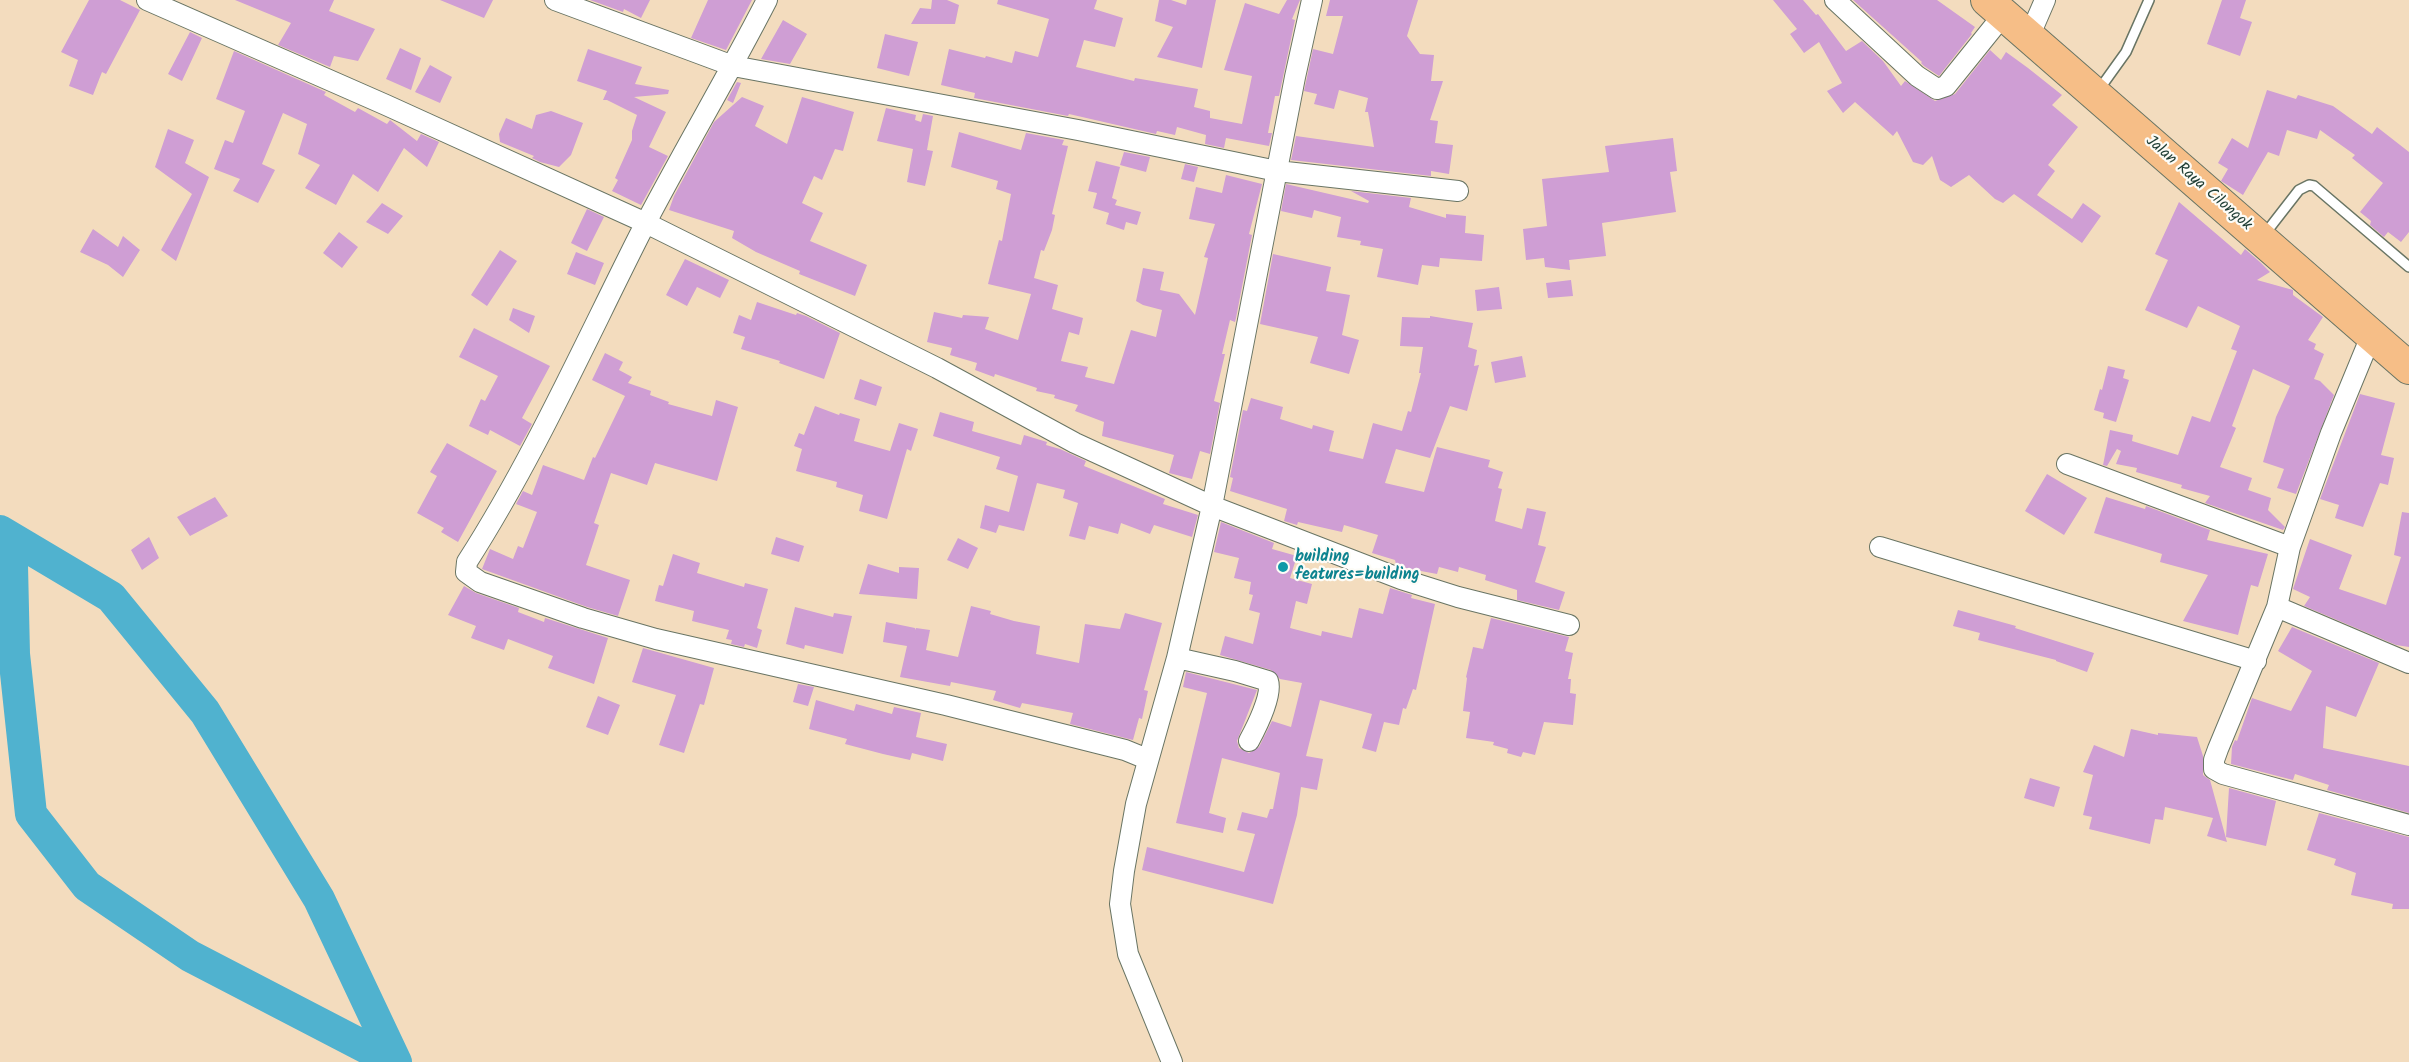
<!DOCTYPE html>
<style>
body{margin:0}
canvas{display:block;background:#f3dcbe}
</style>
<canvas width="2409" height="1062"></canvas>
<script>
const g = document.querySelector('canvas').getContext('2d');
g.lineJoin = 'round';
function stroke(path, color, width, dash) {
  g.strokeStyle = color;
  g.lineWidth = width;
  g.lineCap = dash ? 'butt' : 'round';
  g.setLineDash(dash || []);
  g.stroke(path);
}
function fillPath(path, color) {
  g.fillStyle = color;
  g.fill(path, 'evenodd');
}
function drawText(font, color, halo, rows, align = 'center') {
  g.font = font + ' Kalam,sans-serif';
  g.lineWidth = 4.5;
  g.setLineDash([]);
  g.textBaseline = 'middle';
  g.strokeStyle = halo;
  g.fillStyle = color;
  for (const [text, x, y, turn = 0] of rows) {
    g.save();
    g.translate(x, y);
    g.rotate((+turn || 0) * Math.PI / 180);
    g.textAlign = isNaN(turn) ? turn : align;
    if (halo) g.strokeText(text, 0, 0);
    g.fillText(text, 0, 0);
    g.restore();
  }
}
const river = new Path2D(`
 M0,531l111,66 94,115 114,187 77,163
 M0,547l12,18 2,89 17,160 56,72 103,70 204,106`);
const building = new Path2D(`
 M89,0h31l20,10 -34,64 -4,-2 -9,23 -24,-9 9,-26 -17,-8z
 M235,0h99l-5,11 46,18 -17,32 -24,-5 -4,11 -52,-22 13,-22z
 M440,0h53l-9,18z
 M590,0h60l-9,18 -17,-9 -1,3z
 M708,0h44l-26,50 -35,-12z
 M932,0h15l12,5 -4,19h-44l9,-16 11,1z
 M998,0h99l-3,9 29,9 -8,29 -31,-7 -8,27 58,14 1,-3 63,11 -4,18 16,4v7l32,6 10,-48 -28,-6 21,-67 34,11 8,-14h13l-8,19 3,1 -16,76h-4l-7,37h4l-3,13 -43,-8 -2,10 -19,-4 1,-9 -29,-8 -2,8 -18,-4 -1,3 -87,-20 -1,2 -94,-18 1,-5 -34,-8 8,-36 36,9 1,-2 26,7 3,-12 23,6 11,-38 -52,-15z
 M1159,0h12l15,5 1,-5h29l-14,68 -45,-11 16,-30 -18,-6z
 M1330,0h88l-11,36 13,18 14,1 -3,26h12l-13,39 8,1 -3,22 18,2 -4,29 -18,-3v5l-140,-16 5,-24 78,11 -6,-35h-3l3,-14 -29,-8 -5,19 -20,-5 3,-10 -13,-3 9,-42 20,5 10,-38h-17z
 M1773,0h30l13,15 2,-1 28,37 16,-10 21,20 18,25 4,-5 30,20 20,-7 35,-44 11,10 5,-8 22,16 34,27 -10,10 26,22 -30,38 7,6 -18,24 35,24 11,-16 18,13 -19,27 -68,-49 -11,9 -8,-4 -26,-24 -18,12 -11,-7 -8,-24 -9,9 -10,-3 -16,-31 -4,5 -38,-34 -12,11 -16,-22 15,-8 -23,-41 -15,11 -14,-19 7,-5z
 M1853,0h84l38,27 -4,6 1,1 -33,42 -15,-10 -3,-3 1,-1z
 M2222,0h24l-6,18 12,4 -12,34 -33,-12z
 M783,20l24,14 -17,30 -29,-5z
 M190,32l12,6 -20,43 -14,-7z
 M885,34l33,8 -9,34 -32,-8z
 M400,48l21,10 -10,32 -25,-11z
 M588,49l54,18 -7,17 34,6 -1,4 -34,3 32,15 -17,35 19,9 -27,49 -29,-14 6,-11 -3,-2 17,-38v-9l5,-16 -30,-15h-4l4,-9 -30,-10z
 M234,51l92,41 -2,3 31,17 3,-4 29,16 3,-4 27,21 4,-7 18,8 -12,25 -23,-19 -26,44 -25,-18 -17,31 -31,-17 15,-23 -22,-11 9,-30 -24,-11 -21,51 13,6 -17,33 -25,-12 7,-12 -26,-10 11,-29 8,3 12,-32 -29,-12z
 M430,65l22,12 -12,26 -25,-11z
 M737,82l4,1 -8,20 -6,-3z
 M2267,90l29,9 2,-4 35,11 39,28 5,-7 32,25v80l-8,10 -13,-10 -4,5 -14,-12 1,-4 -11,-9 23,-29 -31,-25 3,-3 -35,-25 -3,9 -30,-9 -8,26 -11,-4 -25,43 -22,-14 7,-12 -10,-6 14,-25 16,10z
 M742,97l22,9 -9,20 32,18 15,-47 52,15 -11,39 -8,-2 -13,31 -8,-4 -12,27 21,10 -13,28 57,24 -12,31 -56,-22 1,-3 -44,-19 -24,-14 2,-7 -65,-21 5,-14 40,-74z
 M886,108l30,7 -1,5 6,2 2,-8 10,2 -6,34 6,1 -8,35 -18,-4 6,-33 -36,-8z
 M551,111l32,12 -12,32 -12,12 -19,-5 -8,-4 2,-2 -34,-14 -1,-8 7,-16 26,11 4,-14z
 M168,129l26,11 -9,23 24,14 -33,84 -15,-11 31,-56 -37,-27z
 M959,132l62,18 5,-17 38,7 -2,5 6,1 -16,68 3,1 -3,15 -8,21 -3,-1 -7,28 24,7 -6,24 31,9 -4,17 -10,-3 -8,29 27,6 -3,10 29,7 17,-54 25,7 6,-27 -19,-5 -7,-4 7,-33 21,4 -4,18 19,4 16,21 13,-57 -4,-1 11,-33 -26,-5 7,-32 26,6 4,-18 36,9 -13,50 3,1 -16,83 -1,4 -5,-2 -8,34h3l-11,47 6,2 -10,51 -10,-3 -8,28 -23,-6 5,-18 -72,-19 2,-14 -29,-11 3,-6 -24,-7 1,-3 -19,-4 1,-3 -42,-14 -1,3 -19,-7 2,-7 -27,-8 2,-7 -25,-6 7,-30 28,6 1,-3 26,2 -4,12 33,11 13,-46 -43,-10 11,-44 3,1 9,-47 -15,-5 2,-8 -47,-14z
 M1673,138l4,33 -7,1 6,40 -74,11 4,33 -37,4 1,10 -25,-3 -1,-9 -18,2 -3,-31 24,-3 -5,-47 67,-7 -4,-26z
 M1124,152l26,5 -4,15 -26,-7z
 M1096,161l24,6 -8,31 5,2 -2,5 26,7 -4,13 -11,-3 -2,8 -18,-6 3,-11 -16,-5 4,-15 -9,-2z
 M1185,164l13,3 -4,15 -13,-3z
 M1286,184l82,19 1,-2 -18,-10 60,7 -2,9 37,11v-4l20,2 -1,17 19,2 -2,26 -42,-3 -1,9 -17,-2 -4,20 -41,-8 6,-28 -23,-4 1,-4 -24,-4 4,-20 -27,-7 -2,8 -31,-7z
 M2179,202l62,53 4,-6 16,14 9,9 -13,8 36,10v5l30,22 -15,23 8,4 -2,5 10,5 -10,25 6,2 14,14 -38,99 -19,-6 7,-19 -21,-7 13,-45 14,-31 -37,-17 -21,57 4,2 -16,39 32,11 -4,12 23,8 -3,12 17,17 -2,3 -78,-27 5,-7 -29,-8 1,-3 -46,-13 1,-4 -21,-4 5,-13 -4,-2 -10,17 -4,-1 7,-35 23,5 -1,6 46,14 14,-39 18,6 27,-71 -6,-2 9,-23 -42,-20 -11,22 -42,-18 23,-50 -13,-6z
 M382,203l21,13 -15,18 -22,-12z
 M587,209l17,8 -17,34 -16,-8z
 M93,229l25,18 5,-11 17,14 -17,27 -15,-12 -28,-13z
 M339,232l19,15 -16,21 -19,-15z
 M500,250l17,11 -30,45 -16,-11z
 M576,252l28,11 -9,22 -28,-11z
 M1273,254l58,13 -5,24 24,4 -8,40 17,5 -10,34 -39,-11 8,-26 -58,-13z
 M685,259l44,21 -9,18 -23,-11 -10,19 -21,-11z
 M1571,280l2,16 -25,2 -2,-15z
 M1499,287l3,22 -25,2 -2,-21z
 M757,302l39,13 1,-2 9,3 34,17 -16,46 -45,-16 1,-2 -39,-12 4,-12 -12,-4 6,-18 12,5z
 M513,308l22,8 -6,17 -20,-13z
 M1430,316l43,7 -5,24 9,3 -3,16 5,-1 -12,46 -17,-5 -20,52 -34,-9 -11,34 39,9 13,-45 53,13 -2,7 15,5 -5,16 4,1 -7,32 27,8 5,-21 19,4 -8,33 8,2 -11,35 30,10 -6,18 -42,-10v-10l-32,-10 1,-5 -27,-8 -1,5 -19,-5 -2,7 -32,-6 -9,-4 -1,-4 -23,-7 6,-18 -34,-10 -2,7 -44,-10 -1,3 -13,-4 3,-12 -57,-18 3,-13 -3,-1 13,-67 4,1 4,-13 32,9 -3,12 32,10 1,-4 21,6 -5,20 34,8 10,-36 29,8 6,-20 3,1 10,-39h-2l4,-26 -23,-1 2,-29 28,1z
 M474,328l76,38 -28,52 10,6 -12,22 -30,-16 -2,5 -19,-9 12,-27 4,2 13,-25 -39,-19z
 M605,353l18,9 -4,8 13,7 -4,6 23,8 -1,4 19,7 -1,2 44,12 4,-16 22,7 -21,74 -62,-18 -8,22 -36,-12 -17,50 5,2 -13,40 44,15 -12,36 -31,-9 -105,-38 8,-20 23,10 5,-13 5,2 14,-36 -21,-8 7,-13 9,4 11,-30 41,15 9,-23 2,1 30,-62 -33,-16z
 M1522,356l4,21 -31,6 -4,-21z
 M2108,366l17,4 -2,8 6,2 -13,42 -13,-4 1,-5 -10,-3 6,-21 2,1z
 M860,379l22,8 -6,19 -22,-7z
 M2360,394l35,9 -14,52 13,3 -6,27 -8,-2 -17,44 -28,-9 4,-13 -19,-6z
 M815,406l24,9 1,-2 20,6 -6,22 36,10 9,-28 19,6 -7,22 -4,-2 -20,70 -28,-8 4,-16 -27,-8 1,-5 -41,-11 6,-22 -8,-3 5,-13 5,2z
 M940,412l34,10 -2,9 49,14 3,-10 23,7 -1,3 14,4 26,12 -2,5 81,33 -2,5 35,11 -6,22 -38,-12 -4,9 -29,-11 -3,11 -29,-8 -4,14 -16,-4 9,-33 -15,-5 2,-8 -28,-7 -13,48 -25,-6 -3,8 -16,-5 5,-23 24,7 9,-36 -22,-7 4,-12 -67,-21z
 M447,443l50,28 -39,71 -17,-10 3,-4 -27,-15 20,-37 -7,-4z
 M2047,474l40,24 -23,37 -39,-24z
 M215,497l13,19 -38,20 -13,-19z
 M2106,497l39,12 1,-3 64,24 -3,10 61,14 -10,33 -7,-2 -13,50 -55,-14 25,-46 -48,-13 2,-8 -68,-21z
 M2402,512l7,1v134l-13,-2 -92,-39 6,-9 -17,-8 17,-50 42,16 -13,34 47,16 15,-48 -7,-2z
 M1221,522l53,21 -2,6 25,7 -7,22 22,6 -5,20 -11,-3 -6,27 31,8 1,-5 30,7 7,-30 24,6 7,-26 22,7 -1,3 24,6 -19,86 -3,-1 -7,20 -3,-1 -4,17 -15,-3 -8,30 -14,-4 10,-34 -52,-14 -14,56 17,3 -6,31 -16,-3 -4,28 -24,89 -131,-34 5,-23 97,25 11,-38 -18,-4 5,-18 25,6 3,-9h3l7,-36 -58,-15 -13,55 17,5 -3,15 -47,-10 31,-130 -24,-6 3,-15 71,18 -20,51 2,7 10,5 10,-6 13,-26 19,6 11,-44 -22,-4 -9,-9 -51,-15 5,-19 28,8 7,-31 -11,-3 4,-15 -4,-1 2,-12 -17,-4 5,-20 -25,-6z
 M149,537l10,21 -17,12 -11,-20z
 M776,537l28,9 -5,16 -28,-8z
 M958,538l20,10 -10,21 -21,-9z
 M673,554l27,9 -3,10 47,14 1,-4 23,6 -11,39 5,2 -5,18 -12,-4 -1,3 -13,-3 1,-4 -6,-1 3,-9 -37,-9 2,-10 -39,-10 4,-16 4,1z
 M868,564l31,9v-6l20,1 -2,31 -58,-5z
 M464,586l12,7 43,15 -1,4 26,10 1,-4 63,20 -14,46 -46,-16 5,-12 -45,-17 -4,11 -33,-12 5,-12 -28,-11z
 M971,606l20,5 -1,3 24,7 26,5 -4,28 43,9 6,-39 35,5 5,-16 37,10 -18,67 4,1 -6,28 -3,-1 -6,22 -63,-16 3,-11 -51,-10 -2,5 -27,-8 3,-9 -45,-9 -1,4 -50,-9 7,-31 -24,-4 3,-20 29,6v2l1,-2 14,2 -4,20 32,7z
 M795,607l38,10 1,-4 18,3 -9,38 -38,-9 -1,4 -18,-5z
 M1958,610l58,16 -1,2 79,25 -7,19 -31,-11v-1l-78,-20 2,-7 -27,-7z
 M1491,618l78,19 -4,14 8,2 -5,26h3l-1,14 6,1 -3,31 -29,-3 -9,33 -12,-3 -2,5 -14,-4 1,-4 -15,-4 1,-3 -28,-4 4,-26 -7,-1 4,-33 -1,-1 7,-30 10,2z
 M2292,627l87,36 -23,54 -30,-11 -3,42 86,18v47l-82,-23 2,-5 -34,-11 -2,6 -62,-16 1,-17 3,-7 2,1 15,-43 39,13 21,-40 -34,-20z
 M643,648l71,20 -10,37 -4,-1 -16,49 -25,-8 17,-50 -44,-13z
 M798,684l16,3 -6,19 -15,-4z
 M598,696l22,9 -12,30 -22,-8z
 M816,700l38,11 2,-7 36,10 2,-7 27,6 -5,24 31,7 -4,17 -31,-8 -2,7 -27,-6 -38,-10 2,-5 -38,-10z
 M2131,729l27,6v-2l39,4 6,19v19l7,5 17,62 -20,-6 6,-18 -48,-11 -2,13 -8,-1 -5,25 -61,-15 3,-12 -9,-2 10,-40 -10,-3 11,-27 30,12z
 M2030,778l30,9 -6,20 -30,-9z
 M2229,788l47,13 -10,45 -40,-9z
 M2319,813l90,24v72h-17l1,-5 -42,-9 5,-22 -22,-8 2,-6 -29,-9z`);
const service = new Path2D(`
 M2098,91l28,-39 23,-52
 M2264,235l35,-45 10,-5 5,1 95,81`);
const minor = new Path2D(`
 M147,0l239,105 260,118 291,145 138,75 137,63 189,73 57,18 111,28
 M555,0l178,66 345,64 199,41 181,20
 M767,0c-41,80 -87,156 -128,236 -55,109 -106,223 -172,326l-1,10 14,10 103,36 73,21 290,66 179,45 22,9
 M1835,0l82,76 20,13 9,-3 58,-72
 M2029,37l16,-37
 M2067,464l223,83 41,-114 40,-97
 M1880,547l376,114
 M2290,547l-13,60 -59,142 -4,11v9l9,5 186,51
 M2277,607l132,56
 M1177,658l58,13 33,10c5,14 -12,47 -19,60
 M1172,1062l-44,-108 -8,-50 4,-33 12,-67 41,-146 35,-152 83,-429 17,-77`);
const trunk = new Path2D(`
 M1987,0l422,368`);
const markers = [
 [1283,567,6,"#0f9aa8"]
];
const streetNames = [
 ["Jalan Raya Cilongok",2198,184,41]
];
const cultureNames = [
 ["building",1295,558],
 ["features=building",1295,576]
];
stroke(river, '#50b2cf', 32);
fillPath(building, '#cf9ed4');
stroke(service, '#697564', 12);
stroke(minor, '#697564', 22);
stroke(trunk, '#697564', 34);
stroke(service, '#fff', 9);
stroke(minor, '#fff', 20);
stroke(trunk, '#f6be87', 32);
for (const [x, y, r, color] of markers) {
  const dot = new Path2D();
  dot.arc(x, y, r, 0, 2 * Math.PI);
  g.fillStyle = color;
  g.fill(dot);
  stroke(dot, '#fdfcf7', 2);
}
drawText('16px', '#1f3d34', '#fdfcf7', streetNames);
drawText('bold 16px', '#0d838f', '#fdfcf7', cultureNames, 'left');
</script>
